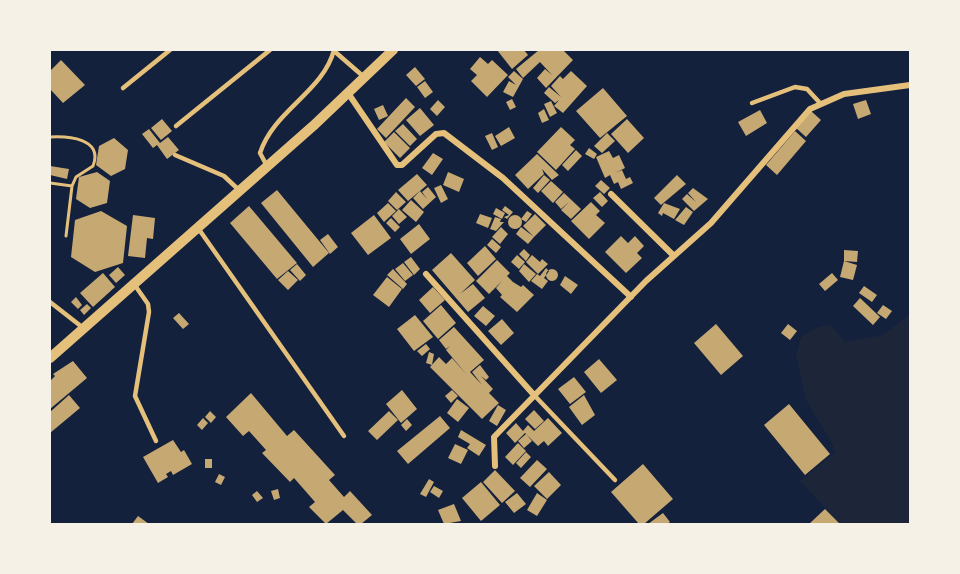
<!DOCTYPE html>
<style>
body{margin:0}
#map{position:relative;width:960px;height:574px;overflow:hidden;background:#14213d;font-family:"Archivo Narrow",sans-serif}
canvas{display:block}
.frame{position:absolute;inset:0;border:51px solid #f6f1e7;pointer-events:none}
</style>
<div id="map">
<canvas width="960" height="574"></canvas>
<div class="frame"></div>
</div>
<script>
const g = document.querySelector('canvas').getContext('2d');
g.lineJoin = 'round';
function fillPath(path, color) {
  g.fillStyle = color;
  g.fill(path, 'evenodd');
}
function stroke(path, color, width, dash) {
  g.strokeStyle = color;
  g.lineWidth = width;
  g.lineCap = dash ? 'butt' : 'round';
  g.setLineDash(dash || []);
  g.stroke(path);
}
const green = new Path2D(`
 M910,314v210h-70l-40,-43 35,-28 -3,-10 -26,-43 -10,-45 5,-18 19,-11 11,-1 14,17 38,-7z`);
const building = new Path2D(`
 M497,50h27l4,5 -16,14z
 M539,50h24l10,10 -27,28 -9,-10 8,-9 7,6 -12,-13 -17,16 -7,-9z
 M480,57l8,7 4,-4 16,15 -21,22 -16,-16 6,-6 -7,-6z
 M61,60l24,25 -22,18 -13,-14v-18z
 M415,67l10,12 -9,7 -10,-11z
 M514,71l9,8 -10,18 -10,-5 6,-11 7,4 -8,-8z
 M571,71l16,15 -24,27 -9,-7 5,-6 -4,3 -11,-10 5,-6 12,10 -10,-11 9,-10 3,3z
 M425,81l8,11 -8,6 -8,-11z
 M603,88l24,28 -27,22 -24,-27z
 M406,98l9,9 -29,31 -9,-9z
 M512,99l4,8 -6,3 -4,-8z
 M438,100l7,7 -8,9 -7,-7z
 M866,100l5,14 -13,5 -5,-15z
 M551,101l6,12 -7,4 -6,-13z
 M383,105l5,11 -9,4 -5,-11z
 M420,108l14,17 -14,11 -14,-16z
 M544,109l5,11 -7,3 -4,-10z
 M760,110l7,13 -21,13 -8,-14z
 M811,111l10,9 -15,17 -10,-9z
 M162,119l10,12 -11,9 -10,-12z
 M627,119l17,19 -16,15 -17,-19z
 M403,124l14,15 -7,7 -15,-15z
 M509,127l6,11 -14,8 -6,-10z
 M561,127l14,13 -5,5 5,4 -19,21 -19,-18z
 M149,129l11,14 8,-6 11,13 -12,9 -10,-14 -4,3 -11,-14z
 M795,131l11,10 -29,34 -11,-10z
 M394,132l16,16 -10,10 -16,-16z
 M492,133l6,14 -6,3 -7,-14z
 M607,133l8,8 -13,12 -8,-7z
 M114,138l14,12 -3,19 -14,7 -15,-11 3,-19z
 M589,148l8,6 -3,5 -9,-5z
 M576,150l6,6 -14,15 -6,-6z
 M609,151l4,7 6,-3 6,13 -10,5 7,-3 4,9 4,-2 3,6 -12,6 -3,-7 -4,2 -4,-9 -5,3 -9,-21z
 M433,153l10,6 -11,16 -10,-7z
 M537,154l22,21 -7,5 -10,-11 2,5 -16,15 -13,-14z
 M50,166l19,3 -2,10 -17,-4z
 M97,172l13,9 -3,22 -17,5 -14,-9 3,-22z
 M448,172l16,7 -5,13 -16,-7z
 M417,174l10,11 -19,16 -10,-11z
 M544,175l6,5 -12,13 -5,-5z
 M677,175l9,9 -25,21 -7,-7z
 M601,180l9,8 -6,6 -9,-8z
 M551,181l12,11 -10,11 -12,-12z
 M441,185l7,14 -7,4 -7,-15z
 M428,187l8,10 -13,12 -10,-11 7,-7 7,8 -5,-7z
 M693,188l15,11 -14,12 -12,-12 5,-5 9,8 -8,-9z
 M277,190l52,63 -16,14 -52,-64z
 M396,192l10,10 -9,8 -9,-9z
 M600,192l8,9 -6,6 -9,-9z
 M564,193l17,16 -10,10 -10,-9 8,-8 -8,7 -6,-7z
 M411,200l13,12 -8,10 -14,-12z
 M591,202l9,9 -4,4 9,8 -16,16 -18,-18z
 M388,203l8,8 -12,11 -7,-9z
 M664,203l16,6 -6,10 -11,-6 -1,3 -4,-3z
 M249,206l48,57 -20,16 -47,-56z
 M505,206l8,6 -6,7 -3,-2 5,-2 -7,-5z
 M686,207l7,5 -9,13 -9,-5z
 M496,208l9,5 -3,6 -9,-5z
 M399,209l8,8 -8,7 -7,-8z
 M101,211l26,15 -4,37 -28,9 -24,-15 4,-37z
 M527,211l5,3 -6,8 -5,-3z
 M480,214l12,4 -4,10 -12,-5z
 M535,214l11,11 -12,12 -11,-11z
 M508 222a7 7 0 1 1 14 0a7 7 0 1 1-14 0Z
 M133,215l22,3 -2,21 -6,-1 -2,20 -17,-2z
 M374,215l17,23 -23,17 -17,-22z
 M495,217l6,2 -1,3h4l-8,9 -6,-2z
 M391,218l9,9 -5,5 -9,-9z
 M419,224l11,15 -19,15 -11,-15z
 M501,227l7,7 -8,10 -8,-7z
 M521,227l13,10 -6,7 -12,-10z
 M328,234l10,13 -8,7 -10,-14z
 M621,236l7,7 7,-7 9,10 -7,7 5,5 -16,15 -21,-21z
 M492,239l9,8 -5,6 -9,-8z
 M485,246l11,13 -18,17 -11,-13z
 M524,249l6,6 -4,6 -7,-7z
 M844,250l14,1 -1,11 -13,-1z
 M451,253l24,27 -15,14 13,-10 12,14 -17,14 -36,-42z
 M517,255l8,7 -6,7 -8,-7z
 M532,255l8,7 2,-3 6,5 -10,10 -12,-12z
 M411,257l9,12 -6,6 -10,-13z
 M497,260l13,13 -3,3 6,6 8,5 2,-2 11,10 -17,17 -17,-15 2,-2 -6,-7 6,-7 -13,13 -13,-13z
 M844,261l13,4 -4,15 -13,-3z
 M403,263l10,12 -8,6 -10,-12z
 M297,264l9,11 -6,6 -10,-11z
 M524,264l12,10 -7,8 -10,-11z
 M118,267l7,8 -9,8 -7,-8z
 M546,268l3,3 -5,7 4,3 -6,8 -11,-8 6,-7 3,2z
 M393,269l14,15 -4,5 -16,-14z
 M546 275a6 6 0 1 1 12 0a6 6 0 1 1-12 0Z
 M288,271l10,9 -10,10 -10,-10z
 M103,273l12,14 -22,20 -13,-14z
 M832,273l6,7 -13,11 -6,-7z
 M565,276l13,9 -7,9 -11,-9z
 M387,277l15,12 -13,18 -16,-12z
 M864,286l13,9 -5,7 -13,-9z
 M433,287l12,13 -15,13 -11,-13z
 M76,297l6,8 -4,4 -7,-7z
 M860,298l20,19 -7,8 -20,-19z
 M87,304l4,4 -7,7 -4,-5z
 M441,305l15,18 -18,16 -15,-18z
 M883,305l9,6 -6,8 -9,-6z
 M483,306l12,10 -9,10 -12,-10z
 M179,313l10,11 -6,5 -10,-11z
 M415,315l18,22 -19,14 -17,-22z
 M502,319l12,14 -13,12 -13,-14z
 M716,324l27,32 -22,19 -27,-32z
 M788,324l9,7 -7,9 -9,-7z
 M454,327l30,33 -14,12 12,13 -10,-13 8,-7 9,12 -3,3 -5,-4 12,13 -4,4 10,10 -17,16 -52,-52 9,-10 7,7 6,-6 15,17 -21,-25 4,-4 -4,3 -7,-9z
 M426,344l4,5 -8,7 -5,-5z
 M429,352l5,2 -2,11 -6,-2z
 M599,359l18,21 -16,13 -17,-21z
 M73,361l14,17 -37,31v-28l5,-5 -2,-2z
 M574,377l12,15 -16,12 -12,-15z
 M402,390l15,19 -16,14 -15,-19z
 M452,390l6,6 -7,7 -6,-7z
 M251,393l36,43 7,-6 41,45 -6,5 15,17 6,-6 22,24 -11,9h-4l-14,-14 -17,14 -17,-17 6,-5 -21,-24 -4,4 -28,-29 4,-3 -17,-19 -6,5 -17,-19z
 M69,395l11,13 -30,25v-21z
 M584,395l11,20 -13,10 -13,-18z
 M457,399l12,9 -11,14 -11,-9z
 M789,404l41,50 -25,21 -41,-50z
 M498,405l8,5 -9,16 -8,-5z
 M534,410l10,11 -9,8 -10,-10z
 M210,411l6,6 -5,6 -6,-6z
 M389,411l9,9 -21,20 -9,-9z
 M440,416l10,12 -42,36 -11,-13z
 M203,418l5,5 -6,7 -5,-5z
 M548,418l14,15 -14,13 -4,-5 -6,5 -13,-13 -10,10 -9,-10 10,-10 7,8 5,-6 6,6z
 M407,419l5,6 -6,6 -5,-6z
 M461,430l25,15 -7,11 -12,-8 3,-4 -12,-7z
 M526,434l6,7 -8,7 -6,-7z
 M173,440l8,12 3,-2 8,14 -19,11 -2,-4 -5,3 2,3 -10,6 -15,-26z
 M518,443l8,8 -13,14 -8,-8z
 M455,444l13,6 -7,14 -13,-6z
 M526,452l5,5 -10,11 -5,-5z
 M205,459h7v9h-7z
 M537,460l10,9 -17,18 -10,-9z
 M643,464l30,35 -29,25h-5l-28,-32z
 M495,470l20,21 -13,12 -19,-21z
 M549,472l12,13 -14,14 -13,-13z
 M219,474l6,3 -4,8 -6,-3z
 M429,479l5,3 -8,15 -6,-3z
 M481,482l19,23 -19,16 -19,-23z
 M434,486l9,5 -4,7 -9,-6z
 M278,489l2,9 -6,2 -3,-9z
 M257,491l6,7 -6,4 -5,-7z
 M517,493l9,11 -12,9 -9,-11z
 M537,493l10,7 -10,16 -10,-6z
 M454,504l7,17 -17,3 -6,-14z
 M825,509l15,15h-31z
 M663,513l7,9 -3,2h-19z
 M138,516l11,8h-17z`);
const path = new Path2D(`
 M50,137c17,-1 54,1 43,29l-17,11 -4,9
 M50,183l22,3 -6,50`);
const service = new Path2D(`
 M333,50l31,27
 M123,88l47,-38
 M752,103l43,-16 12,2 13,14
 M176,126l94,-76
 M175,155l49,21 16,15
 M267,166l-7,-13c14,-43 63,-61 74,-103
 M198,228l146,208
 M134,284l14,20 1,8 -14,84 21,45
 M50,302l32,25
 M534,395l81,85`);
const minor = new Path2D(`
 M348,93l49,72h5l34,-31 8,-1 59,45 128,119
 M611,194l63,62
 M426,274l108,121
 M495,466l-1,-29 152,-156 65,-58 99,-114 34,-15 66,-9`);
const tertiary = new Path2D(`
 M50,358l263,-232 80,-76`);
fillPath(green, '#1d2539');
fillPath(building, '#c6a872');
stroke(path, '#e5c07b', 3);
stroke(service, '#e5c07b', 4.5);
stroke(minor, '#e5c07b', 6);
stroke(tertiary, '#e5c07b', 10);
</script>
